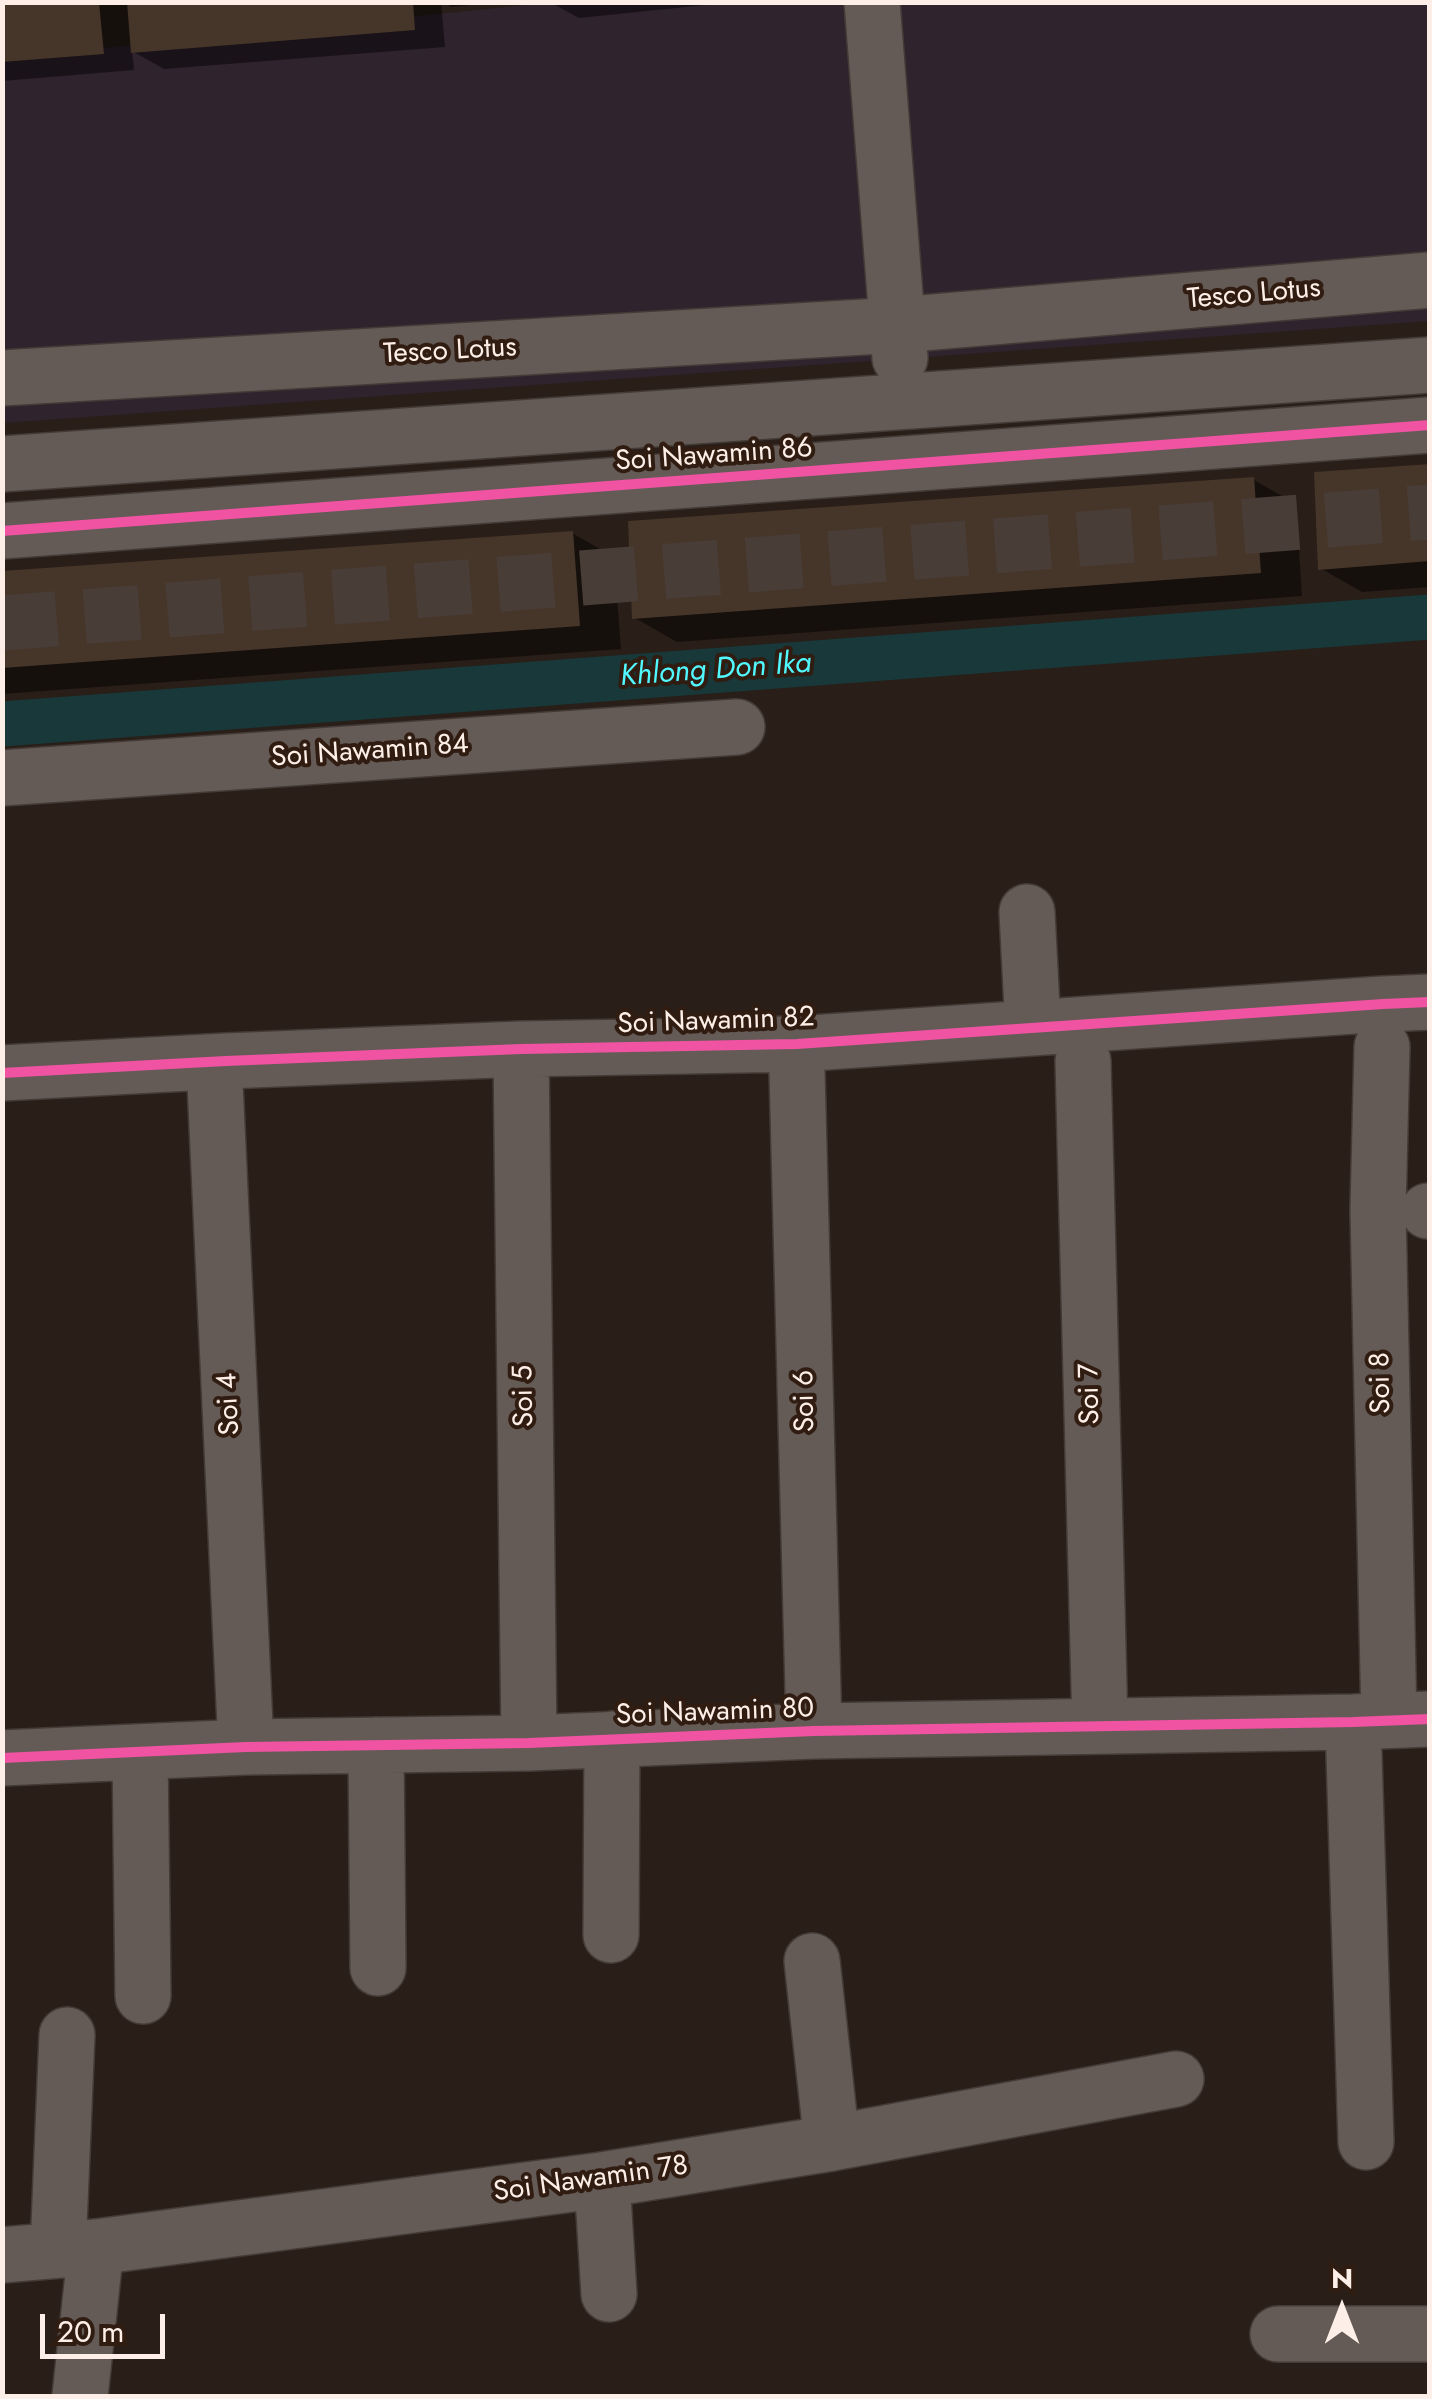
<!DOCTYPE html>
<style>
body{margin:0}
#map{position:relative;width:1432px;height:2399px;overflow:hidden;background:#291e18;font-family:Jost,sans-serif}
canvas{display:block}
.frame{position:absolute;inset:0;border:5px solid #fdefe7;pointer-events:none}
.north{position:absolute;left:1292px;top:2259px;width:100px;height:100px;-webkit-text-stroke:8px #301c11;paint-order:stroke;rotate:0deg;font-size:28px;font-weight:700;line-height:40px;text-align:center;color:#fdefe7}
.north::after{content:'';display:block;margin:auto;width:35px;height:45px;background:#fdefe7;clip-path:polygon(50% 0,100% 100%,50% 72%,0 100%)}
.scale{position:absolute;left:40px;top:2314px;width:125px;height:45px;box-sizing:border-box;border:5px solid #fdefe7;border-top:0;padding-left:12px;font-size:30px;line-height:35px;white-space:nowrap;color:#fdefe7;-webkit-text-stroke:8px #301c11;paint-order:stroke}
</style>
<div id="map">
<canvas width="1432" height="2399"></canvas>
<div class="frame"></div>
<div class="north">N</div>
<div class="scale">20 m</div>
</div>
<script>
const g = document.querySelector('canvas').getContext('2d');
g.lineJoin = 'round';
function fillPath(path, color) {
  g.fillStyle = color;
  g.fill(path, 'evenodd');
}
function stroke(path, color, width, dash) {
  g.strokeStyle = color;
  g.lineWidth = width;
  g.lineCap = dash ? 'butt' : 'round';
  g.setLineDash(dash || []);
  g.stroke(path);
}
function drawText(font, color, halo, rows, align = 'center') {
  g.font = font + ' Jost,sans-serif';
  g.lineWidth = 8;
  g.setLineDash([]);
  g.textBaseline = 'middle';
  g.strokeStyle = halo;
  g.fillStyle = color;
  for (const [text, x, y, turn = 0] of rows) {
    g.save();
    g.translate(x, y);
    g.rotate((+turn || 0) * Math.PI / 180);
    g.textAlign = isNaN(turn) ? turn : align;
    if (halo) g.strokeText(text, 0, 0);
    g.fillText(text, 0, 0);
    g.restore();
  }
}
const commercial = new Path2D(`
 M555,2l874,1v318l-1426,102v-365z`);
const shadow = new Path2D(`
 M2,2h439l4,45 -281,22 -32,-18 2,19 -132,11z
 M444,2h53l-46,5z
 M555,2h170v1l-146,15 -24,-13z
 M1430,466v121l-68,5 -42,-24z
 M1254,480l42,24 6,92 -625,46 -42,-24z
 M572,533l42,24 7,92 -619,45v-121z`);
const canal = new Path2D(`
 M2,724l1428,-107`);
const building = new Path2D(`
 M2,2h97l5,52 -102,8z
 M127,2h286l2,28 -284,23z
 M1430,464v97l-112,9 -4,-98z
 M1254,477l7,96 -629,46 -4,-98z
 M573,531l7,95 -578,42v-97z`);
const minorTunnel = new Path2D(`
 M2,623l1428,-111`);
const minor = new Path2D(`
 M872,2l28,356
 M2,378l896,-53 532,-45
 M2,464l1428,-99
 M2,531l1428,-106
 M2,778l735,-51
 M1027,912l6,115
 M1382,1047l-4,163 11,510
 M521,1049l8,694
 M1083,1061l17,665
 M214,1062l32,685
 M797,1071l17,660
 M2,1073l224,-12 295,-12 276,-5 586,-40 47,-2
 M1428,1211h2
 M1353,1722l13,420
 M376,1745l2,223
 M140,1752l3,244
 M2,1758l244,-11 283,-4 285,-12 539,-9 77,-3
 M611,1935l1,-196
 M812,1961l20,182
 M602,2180l7,114
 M58,2250l9,-215
 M2,2255l94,-8 506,-67 230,-37 344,-64
 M1278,2334h152
 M80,2396l16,-149`);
const cycleway = new Path2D(`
 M2,531l1428,-106
 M2,1073l224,-12 295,-12 276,-5 586,-40 47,-2
 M2,1758l244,-11 283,-4 285,-12 539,-9 77,-3`);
const streetNames = [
 ["Tesco Lotus",1254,295,-5],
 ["Tesco Lotus",450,352,-3],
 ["Soi Nawamin 86",714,456,-4],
 ["Soi Nawamin 84",370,752,-4],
 ["Soi Nawamin 82",716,1022,-2],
 ["Soi 8",1382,1383,-91],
 ["Soi 7",1091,1394,-91],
 ["Soi 5",525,1396,-91],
 ["Soi 6",806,1401,-91],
 ["Soi 4",230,1404,-93],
 ["Soi Nawamin 80",715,1713,-2],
 ["Soi Nawamin 78",591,2180,-8]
];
const waterNames = [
 ["Khlong Don Ika",716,671,-4]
];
fillPath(commercial, '#2f232e');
fillPath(shadow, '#0007');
stroke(canal, '#183839', 45);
fillPath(building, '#463529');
stroke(minorTunnel, '#493d37', 55, [55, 28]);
stroke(minor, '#443b36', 58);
stroke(minor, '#645b56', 55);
stroke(cycleway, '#f153a3', 10);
drawText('28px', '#fdefe7', '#301c11', streetNames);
drawText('italic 30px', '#51f8ff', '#301c11', waterNames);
</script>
